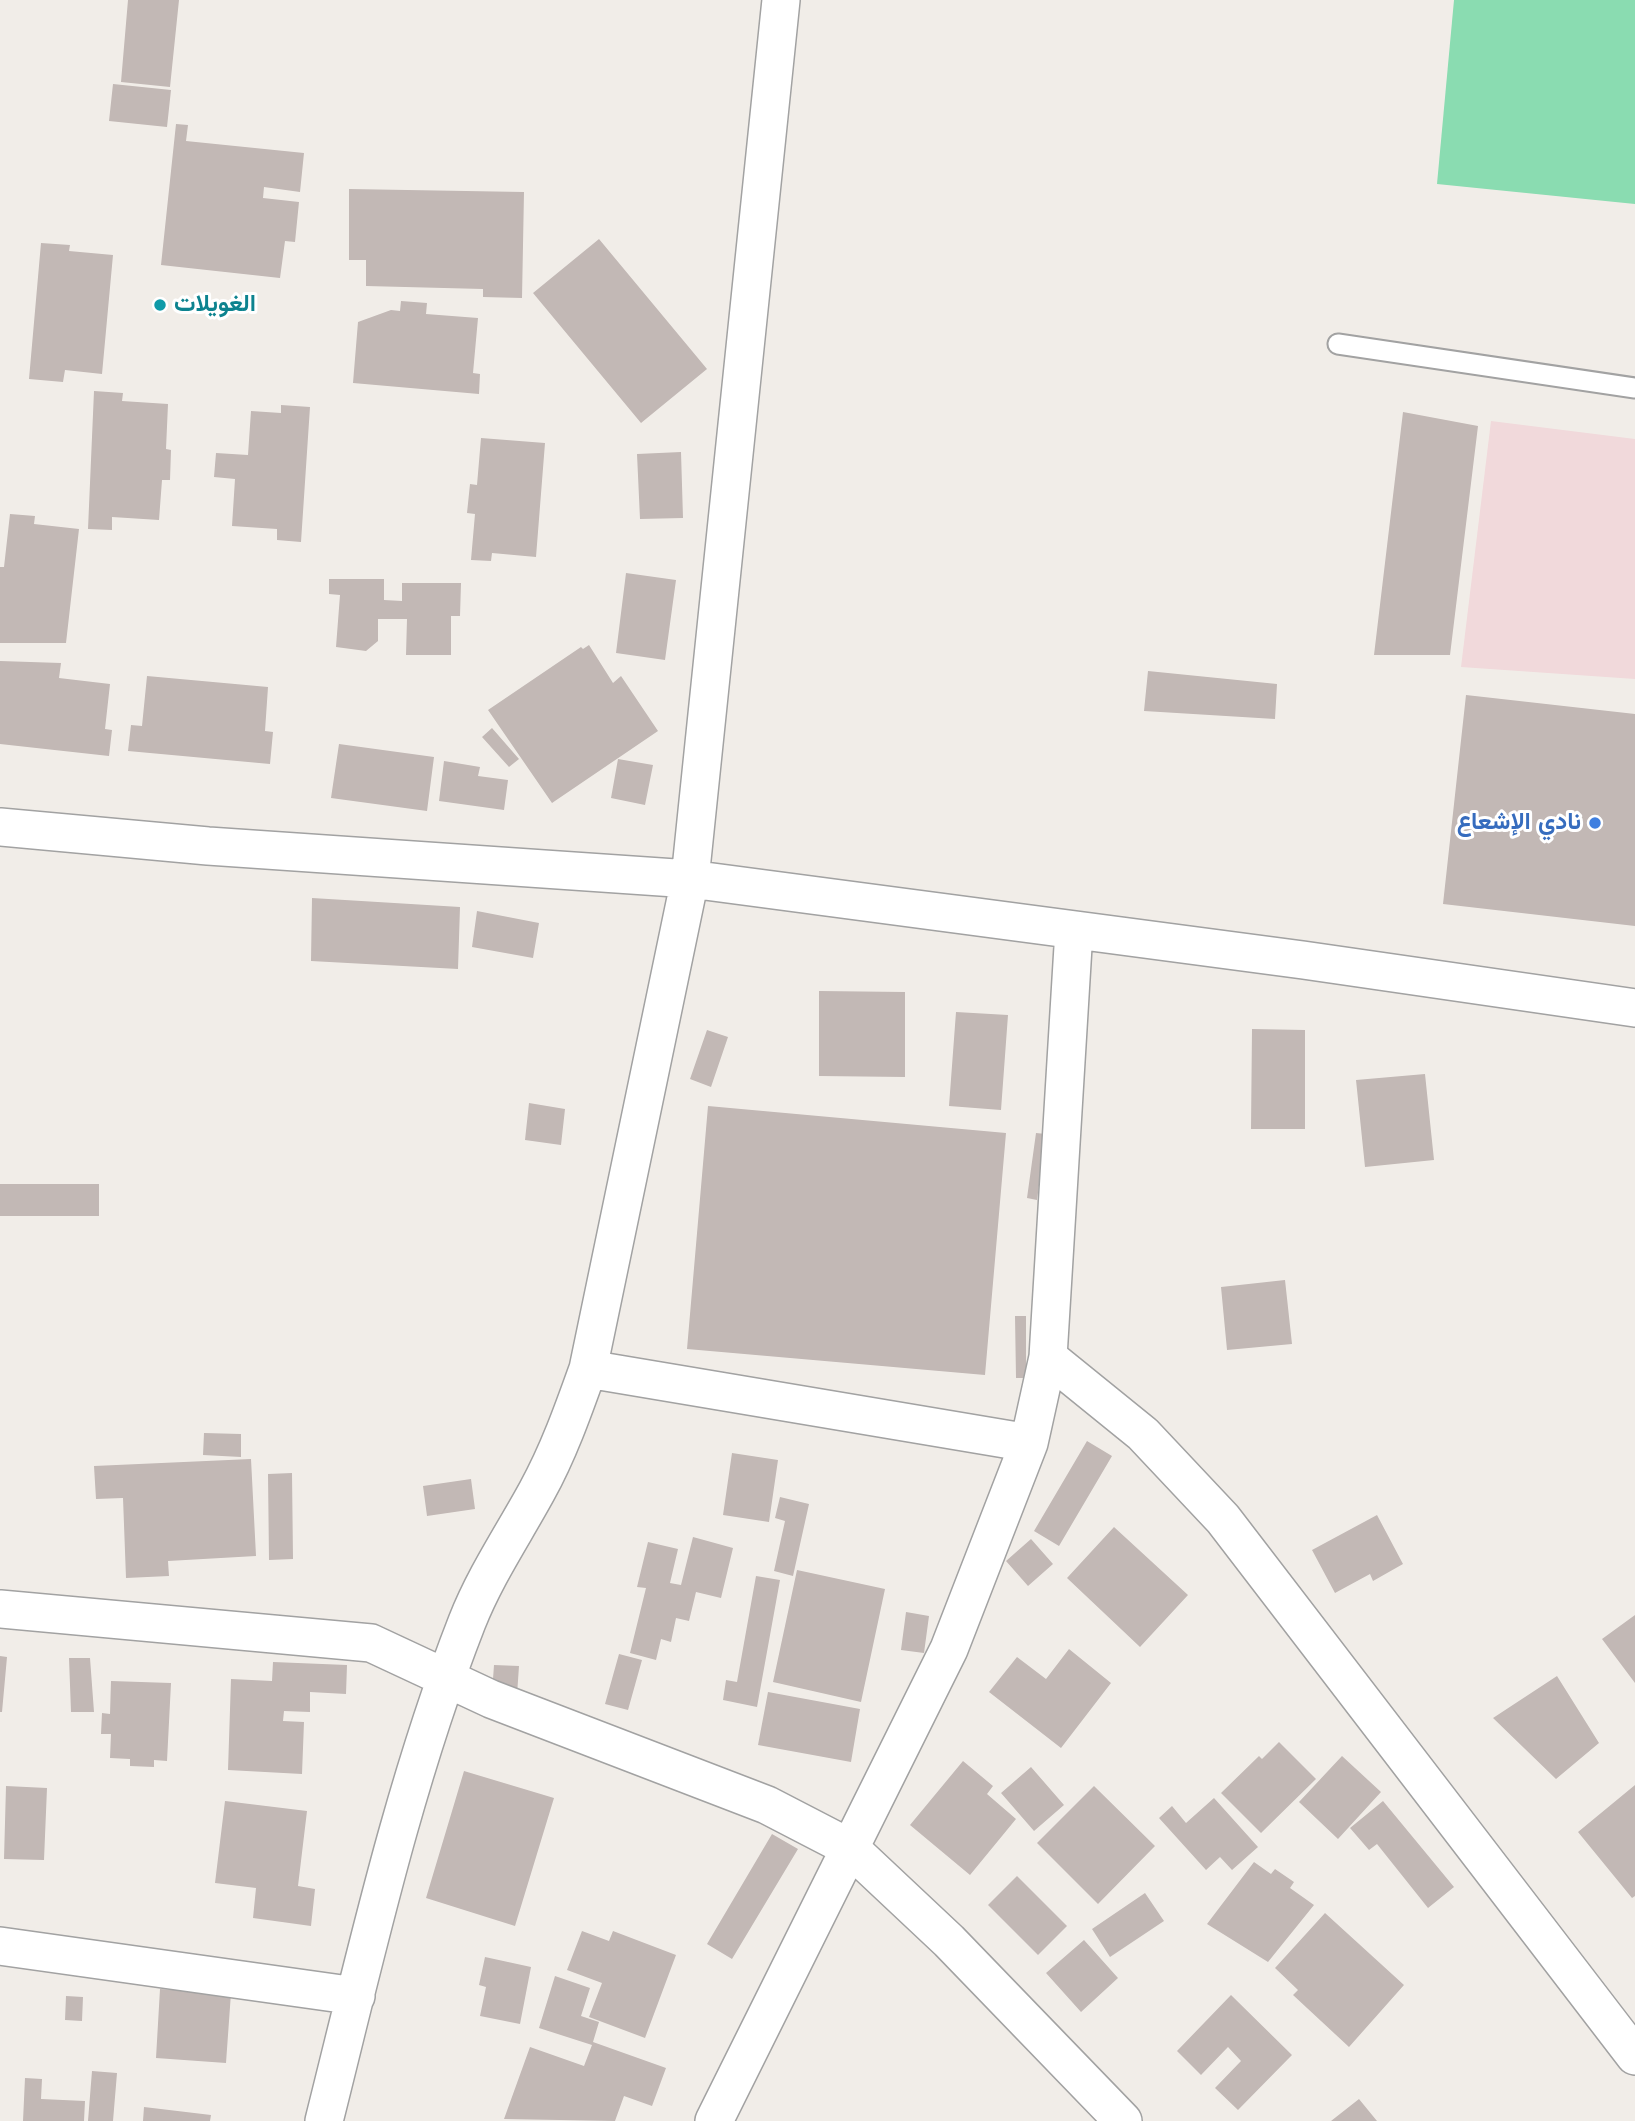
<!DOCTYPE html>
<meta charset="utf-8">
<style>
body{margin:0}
canvas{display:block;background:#f1ede8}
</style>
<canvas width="1635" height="2121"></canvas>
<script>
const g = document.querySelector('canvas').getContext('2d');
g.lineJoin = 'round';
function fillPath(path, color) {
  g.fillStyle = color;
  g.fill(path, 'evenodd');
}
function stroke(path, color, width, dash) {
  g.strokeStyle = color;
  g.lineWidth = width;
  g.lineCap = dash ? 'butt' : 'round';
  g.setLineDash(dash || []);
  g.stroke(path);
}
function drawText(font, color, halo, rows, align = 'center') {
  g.font = font + ' Jost,Vazirmatn,sans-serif';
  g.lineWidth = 6;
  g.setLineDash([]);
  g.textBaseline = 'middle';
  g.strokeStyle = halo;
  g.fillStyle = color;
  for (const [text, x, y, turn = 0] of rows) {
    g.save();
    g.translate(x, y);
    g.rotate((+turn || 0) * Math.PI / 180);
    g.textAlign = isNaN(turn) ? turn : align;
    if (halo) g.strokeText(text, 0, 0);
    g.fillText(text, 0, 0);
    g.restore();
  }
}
const commercial = new Path2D(`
 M1491,421l144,18v240l-174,-12z`);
const pitch = new Path2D(`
 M1454,0h181v204l-198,-20z`);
const building = new Path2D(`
 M128,0h51l-9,87 -49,-5z
 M113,84l58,6 -4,37 -58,-6z
 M176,124l12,1 -2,16 118,12 -4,39 -36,-5 -1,11 36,4 -4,40 -10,-1 -5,37 -119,-13z
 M349,189l175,3 -2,106 -39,-1v-8l-117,-3v-26h-17z
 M599,239l108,130 -66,54 -108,-130z
 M41,243l29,2 -1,6 44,4 -11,119 -37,-4 -2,12 -34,-3z
 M401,301l26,2 -1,11 52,4 -5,55 7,1 -1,20 -126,-11 5,-61 33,-12 9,1z
 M94,391l29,2 -1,8 46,3 -2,45 5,1 -1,30h-8l-3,40 -47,-3v13l-24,-1z
 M281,405l29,2 -9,135 -24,-2v-11l-45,-3 3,-47 -21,-2 2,-24 32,2 3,-44 30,2z
 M1403,412l75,14 -28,229h-76z
 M481,438l64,5 -9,114 -44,-4 -1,8 -20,-1 4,-46 -8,-1 3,-29 7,1z
 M681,452l2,66 -43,1 -3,-65z
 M10,514l25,2 -1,8 45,5 -13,114h-66v-76h4z
 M626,573l50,7 -11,80 -49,-7z
 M329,579h55v21l18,1v-18h59l-1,33h-9v39h-45l1,-36h-29v22l-12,10 -30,-4 4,-52 -11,-1z
 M589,645l24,38 8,-7 37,55 -106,72 -64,-93 93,-63 2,2z
 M0,661l61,2 -2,15 51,6 -5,45 7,1 -3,26 -109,-12z
 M1148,671l129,13 -2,35 -131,-8z
 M147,676l121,11 -3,44 8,1 -3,32 -142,-13 3,-26 11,1z
 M1466,695l169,19v212l-192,-22z
 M492,728l27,31 -10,8 -27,-30z
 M339,744l95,13 -7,54 -96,-13z
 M618,759l35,6 -8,40 -34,-7z
 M444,761l36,6 -2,9 30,4 -4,30 -65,-9z
 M312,898l148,9 -2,62 -147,-8z
 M477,911l62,12 -6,35 -61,-11z
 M819,991l86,1v85l-86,-1z
 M956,1012l52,3 -7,95 -52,-4z
 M1252,1029l53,1v99h-54z
 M707,1030l21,7 -17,50 -21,-8z
 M1425,1074l9,86 -69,7 -9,-87z
 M529,1103l36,6 -4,36 -36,-5z
 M708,1106l298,27 -21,242 -298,-26z
 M1036,1133l10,1 -9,66 -10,-2z
 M0,1184h99v32h-99z
 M1285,1280l7,64 -65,6 -6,-63z
 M1015,1316h11v62h-10z
 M204,1433l37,1v23l-38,-2z
 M1087,1441l25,15 -53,90 -25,-15z
 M732,1453l46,7 -9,62 -46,-7z
 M251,1459l5,97 -88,5 1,15 -43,2 -3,-80 -27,1 -2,-33z
 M292,1473l1,86 -24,1 -1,-86z
 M471,1479l4,30 -48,7 -4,-30z
 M780,1497l29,7 -16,72 -19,-5 11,-50 -10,-3z
 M1377,1515l26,49 -30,17 -3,-7 -35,19 -23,-43z
 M1114,1527l74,68 -48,52 -73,-69z
 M693,1537l40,11 -12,50 -25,-6 -7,29 -13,-3 -5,24 -10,-3 -5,21 -26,-7 16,-65 -9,-1 11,-45 30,7 -8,34 11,2z
 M1031,1539l22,25 -25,22 -22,-25z
 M797,1570l88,19 -24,113 -88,-20z
 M756,1576l24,4 -23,127 -34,-7 3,-20 11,2z
 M906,1612l23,4 -5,37 -23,-3z
 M1635,1615v68l-33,-44z
 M1069,1649l42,34 -50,65 -72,-56 28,-35 29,22z
 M619,1654l23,6 -14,50 -23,-6z
 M0,1656l7,1 -5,55h-2z
 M69,1658h21l4,54h-23z
 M273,1662l74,3 -1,29 -36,-2v20l-26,-1 -1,10 21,1 -2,52 -74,-4 3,-91 41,2z
 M494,1665l25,1 -2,29 -25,-2z
 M1557,1676l42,67 -43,36 -63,-61z
 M111,1681l60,2 -4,78 -13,-1v7l-24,-1v-7l-20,-1 1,-24h-10l1,-21 8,1z
 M768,1692l92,17 -9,53 -93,-17z
 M1279,1742l37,37 -55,54 -40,-40 38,-37 3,3z
 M1342,1756l39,36 -43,47 -39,-37z
 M963,1761l30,25 -6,8 29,25 -46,56 -60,-50z
 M1031,1767l33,38 -30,26 -33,-38z
 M464,1771l90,27 -39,128 -89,-28z
 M1635,1785v111l-3,2 -54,-66z
 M6,1786l41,2 -3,72 -40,-1z
 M1094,1786l61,60 -57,58 -61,-61z
 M1214,1798l44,49 -26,23 -12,-13 -14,13 -47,-52 13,-12 14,17z
 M225,1801l82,10 -9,75 17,3 -4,37 -58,-8 3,-30 -41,-5z
 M1383,1801l71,86 -26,21 -51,-64 -8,6 -19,-22z
 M772,1834l26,15 -66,110 -25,-15z
 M1254,1862l17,12 4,-5 19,13 -4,6 24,17 -46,57 -61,-38z
 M1017,1876l50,50 -29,29 -50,-50z
 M1145,1893l19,28 -54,36 -18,-28z
 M1325,1913l79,72 -55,62 -56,-52 5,-5 -23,-22z
 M582,1931l27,10 4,-10 63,24 -31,83 -56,-21 13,-34 -35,-13z
 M1084,1940l34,38 -37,34 -35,-39z
 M485,1957l46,10 -11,57 -40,-8 6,-29 -7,-2z
 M555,1976l35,12 -9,28 18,6 -6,20 73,26 -14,38 -28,-10 -9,25 -111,-2 26,-72 54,19 8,-21 -53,-17z
 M160,1989l71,4 -5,70 -70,-5z
 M1231,1995l61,60 -54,55 -23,-22 26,-27 -13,-14 -27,28 -24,-24z
 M66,1996l17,1 -1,24 -17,-1z
 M92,2071l25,2 -4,48h-25z
 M25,2078l17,1 -1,20 44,2 -1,20h-61z
 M1359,2099l18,22h-46z
 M144,2107l67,8 -1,6h-67z`);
const service = new Path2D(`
 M1338,344l297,44`);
const minor = new Path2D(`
 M0,827l208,19 482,33 613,81 332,48
 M1048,1357l95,77 80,85 412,537
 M588,1369l441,74
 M0,1609l371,34 120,56 276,106 83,43 99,93 174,180
 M0,1946l356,50
 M324,2121c42,-167 80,-338 143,-499 18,-46 46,-87 70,-131 21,-38 36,-80 51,-122l102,-490 91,-879
 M714,2121l235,-472 80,-206 19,-86 26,-427`);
const markers = [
 [160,305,7,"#0f9aa8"],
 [1595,823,7,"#3f7fe0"]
];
const cultureNames = [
 ["الغويلات",174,305]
];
const shopNames = [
 ["نادي الإشعاع",1581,823]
];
fillPath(commercial, '#f1d9db');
fillPath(pitch, '#8adcb1');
fillPath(building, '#c2b8b5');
stroke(service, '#a2a2a2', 23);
stroke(minor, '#a2a2a2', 40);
stroke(service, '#fff', 19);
stroke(minor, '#fff', 37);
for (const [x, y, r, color] of markers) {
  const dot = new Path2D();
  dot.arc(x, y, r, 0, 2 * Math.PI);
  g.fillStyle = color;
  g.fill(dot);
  stroke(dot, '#fff', 2.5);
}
drawText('bold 24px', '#0d838f', '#fff', cultureNames, 'left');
drawText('bold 24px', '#366cbe', '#fff', shopNames, 'right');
</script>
